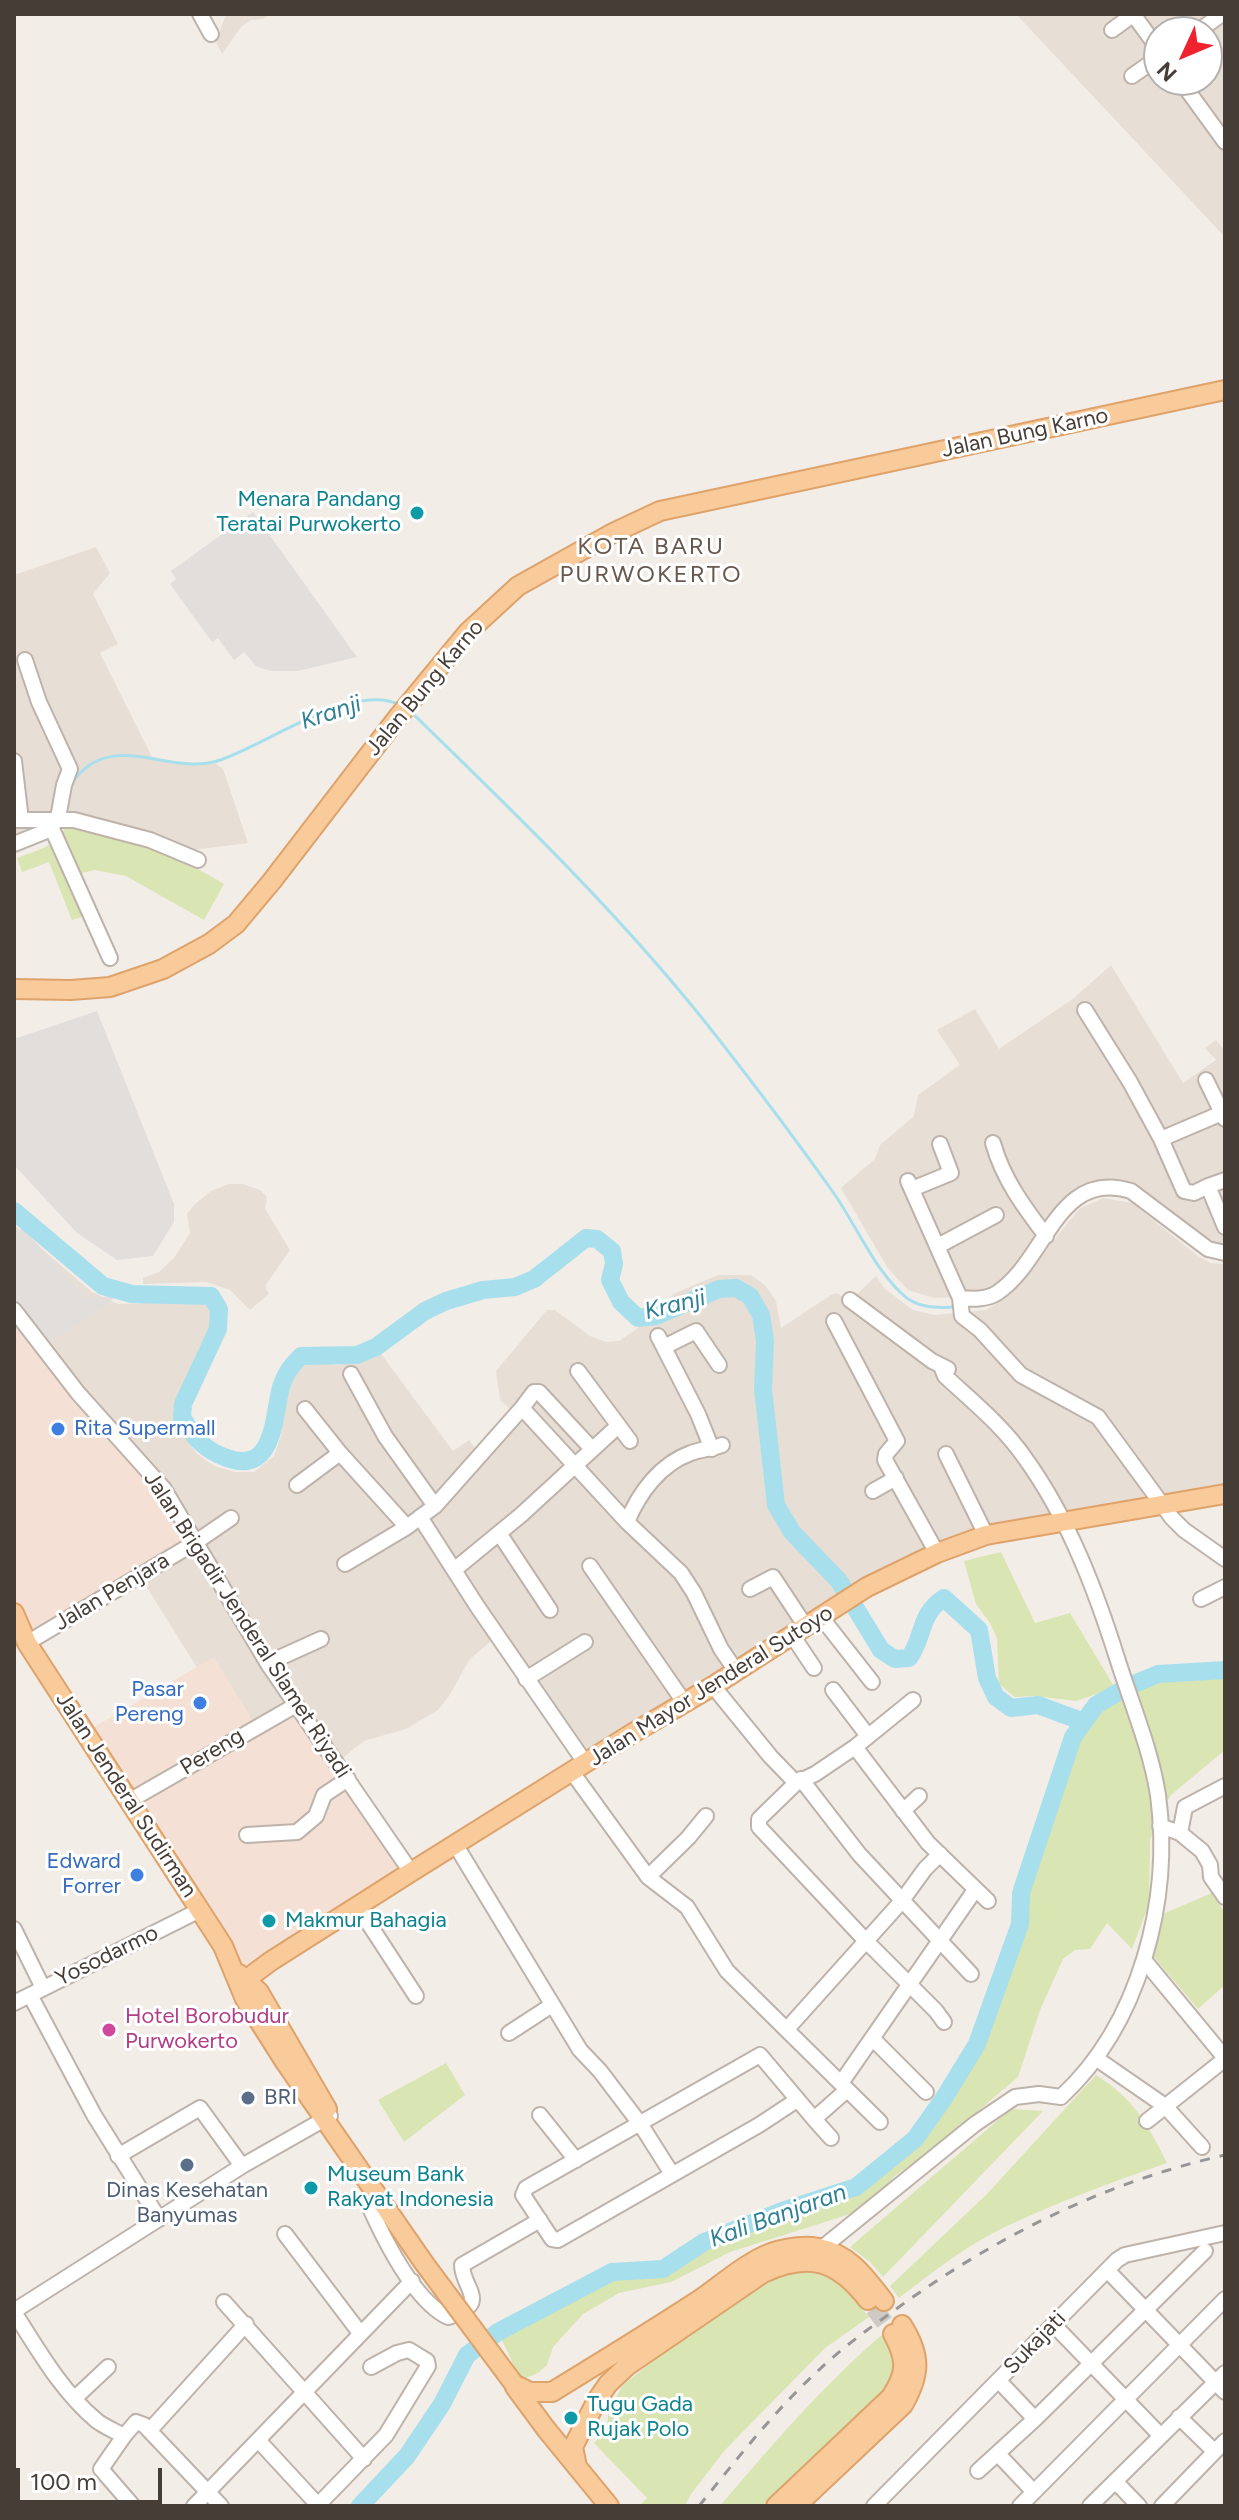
<!DOCTYPE html>
<style>
body{margin:0}
#map{position:relative;width:1239px;height:2520px;overflow:hidden;background:#f3ede8;font-family:Figtree,sans-serif}
canvas{display:block}
.frame{position:absolute;inset:0;border:16px solid #463d37;pointer-events:none}
.north{position:absolute;left:1143px;top:16px;width:80px;height:80px;box-sizing:border-box;background:#fff;border:2px solid #b5b1af;border-radius:50%;rotate:226deg;font-size:22px;font-weight:700;line-height:32px;text-align:center;color:#463d37}
.north::after{content:'';display:block;margin:auto;width:28px;height:36px;background:#ef222e;clip-path:polygon(50% 0,100% 100%,50% 72%,0 100%)}
.scale{position:absolute;left:16px;top:2468px;width:146px;height:36px;box-sizing:border-box;border:4px solid #463d37;border-top:0;padding-left:10px;font-size:24px;line-height:28px;white-space:nowrap;color:#463d37;-webkit-text-stroke:6px #fff;paint-order:stroke}
</style>
<div id="map">
<canvas width="1239" height="2520"></canvas>
<div class="frame"></div>
<div class="north">N</div>
<div class="scale">100 m</div>
</div>
<script>
const g = document.querySelector('canvas').getContext('2d');
g.lineJoin = 'round';
function fillPath(path, color) {
  g.fillStyle = color;
  g.fill(path, 'evenodd');
}
function stroke(path, color, width, dash) {
  g.strokeStyle = color;
  g.lineWidth = width;
  g.lineCap = dash ? 'butt' : 'round';
  g.setLineDash(dash || []);
  g.stroke(path);
}
function drawText(font, color, halo, rows, align = 'center') {
  g.font = font + ' Figtree,sans-serif';
  g.lineWidth = 6;
  g.setLineDash([]);
  g.textBaseline = 'middle';
  g.strokeStyle = halo;
  g.fillStyle = color;
  for (const [text, x, y, turn = 0] of rows) {
    g.save();
    g.translate(x, y);
    g.rotate((+turn || 0) * Math.PI / 180);
    g.textAlign = isNaN(turn) ? turn : align;
    if (halo) g.strokeText(text, 0, 0);
    g.fillText(text, 0, 0);
    g.restore();
  }
}
const residential = new Path2D(`
 M226,14h44l-7,5 -12,1 -10,7 -19,27 -6,-12z
 M1016,14h209v219l-2,2zM1159,32h48v48h-48z
 M96,547l14,26 -17,21 25,50 -18,9 52,104 41,8 21,-3 9,7 25,74 -55,7 -128,-22 -51,19v-272z
 M1111,965l72,118 33,-23 -11,-12 11,-8 9,11v198l-18,-3 -70,-53 -41,-9 -90,97 -14,9 -35,7 -23,1 -26,-8 -21,-23 -46,-79 34,-29 5,-14 34,-29 4,-21 42,-30 -23,-35 38,-21 24,40 75,-51z
 M229,1184h14l17,6 7,7 -2,12 25,41 -25,36 4,8 -19,16 -20,-20 -24,-8 -63,2v-6l16,-6 15,-14 16,-25 -3,-19 8,-10 16,-13z
 M1103,1198l29,5 66,53 12,7 15,1v231l-236,38 -122,56 -281,175 -89,-128 -27,23 -21,37 -11,14 -32,19 -42,12 -19,15 -6,10 -46,-58 -36,20 -61,-62 -55,-88 -127,-268v-85l78,67 26,12 79,-3 11,4 5,8v17l-40,88 23,35 18,13 21,6h19l20,-16 7,-21 5,-36 11,-29 15,-8 27,3 42,-11 72,97 16,-11 9,12 36,-39 -14,-13 -4,-29 51,-61h8l35,26 16,6 13,-1 26,-18 28,-29 45,-19h33l14,10 11,16 5,27 50,-33 6,-2 13,8 26,-25 9,13 28,21 22,5 51,-5 24,-15 69,-86z`);
const commercial = new Path2D(`
 M14,1311l150,178 29,49 -166,105 -13,-23z
 M214,1657l41,67 38,-23 115,168 -167,106 -152,-245z`);
const green = new Path2D(`
 M65,828c58,7 109,25 159,56l-20,36 -78,-44 -31,-6 -18,4 15,40 -20,6 -23,-58 -27,10 -5,-14c17,-7 41,-12 48,-30z
 M1001,1552l34,71 35,-10 45,75 -39,13 -41,-5 -20,1 -16,-13 -2,-46 -7,-15 -14,-19 -12,-43z
 M1225,1670v80l-54,45 -9,14 -12,31 -1,64 -17,45 -25,-26 -17,26 -15,1 -12,9 -23,51 -22,67 -88,75 -34,23 -33,35 -133,42 -59,30 -52,11 -36,21 -30,33 -6,18 -9,8 -17,7 -23,-48 114,-60 51,-3 41,-27 78,-31 74,-24 59,-48 29,-41 33,-54 43,-120 1,-31 52,-156 23,-32 33,-19 29,-12z
 M1212,1893l13,20v72l-27,24 -45,-53 5,-40z
 M446,2063l19,32 -61,47 -26,-42z
 M1096,2075c38,24 51,48 71,88 -55,19 -109,39 -160,63 -39,18 -74,46 -108,72l-9,-12 97,-92z
 M1011,2109l32,2 -160,166 -13,-15 -20,-15z
 M804,2269l36,14 29,34 -44,31 -100,102 -34,44 -6,12h-46l8,-8 -53,-55 12,-12 3,-21 14,-25 45,-36 96,-64 20,-11z
 M884,2333l10,20 -1,28 -131,125h-42c52,-61 103,-121 164,-173z`);
const parking = new Path2D(`
 M253,512l104,145 -59,14h-27l-14,-4 -13,-15 -10,8 -16,-22 -6,4 -42,-58 6,-5 -5,-8z
 M97,1011l77,193v18l-21,34 -36,4 -40,-27 -63,-68v-126z
 M23,1228l62,70 30,-2 -8,9 -62,40 -31,-40v-72z`);
const stream = new Path2D(`
 M410,711c107,104 215,208 307,326 40,51 79,103 116,155 23,33 39,73 68,101 16,16 35,15 56,14
 M70,786c38,-60 96,-10 147,-25 49,-15 134,-80 183,-56
 M14,852l37,-15`);
const river = new Path2D(`
 M14,1211l89,75 29,8 79,2 8,13 -1,20 -35,75 -1,13c12,21 22,33 45,41 48,17 46,-41 54,-71 4,-13 10,-21 20,-31l56,-1 19,-8 49,-36 21,-10 37,-11 32,-3 19,-8 52,-41 11,1 15,12 2,13 -4,16 11,22 17,16 18,-2 63,-27 17,-1 14,8 11,19 4,26 -2,48 13,116 16,27 47,49 42,69 14,9 14,-1c16,-22 9,-43 35,-60l35,32 8,48 9,19 15,11 27,-3 46,17
 M360,2506l47,-50 35,-52 25,-49 31,-23 114,-60 51,-3 41,-27 78,-31 74,-24 59,-48 29,-41 33,-54 43,-120 1,-31 52,-156 23,-32 33,-19 29,-12 67,-4`);
const majorTunnel = new Path2D(`
 M874,2308l19,26`);
const minor = new Path2D(`
 M200,14l11,20
 M1133,14l26,36
 M1112,30l22,-16
 M1197,32l25,-18
 M1132,76l27,-19
 M1180,80l45,62
 M25,660l14,42 31,67 -6,16 -6,33 -9,12
 M14,761l7,59
 M14,820h60l76,20 48,20
 M14,844l35,-14 4,1 57,127
 M1085,1010l45,72 31,57 23,52 10,2 14,-7 17,41
 M1206,1080l19,39
 M1161,1139l61,-26
 M993,1143c10,36 31,64 53,93
 M908,1181l52,117 2,18 18,14 41,45 77,42 74,101 12,12 41,29
 M1208,1186l17,-6
 M912,1189l39,-16 -11,-29
 M938,1246l58,-31
 M960,1298c12,1 26,2 37,-5 50,-33 60,-125 134,-102l77,58 17,4
 M850,1300l82,61 16,8
 M14,1310l64,83 86,96 104,175 143,208
 M834,1321l63,120 -11,13 -1,6 52,93
 M658,1336l40,78 14,35
 M664,1347l32,-16 23,34
 M578,1371l52,70
 M351,1374l34,62 50,70
 M522,1408l12,-16h5l53,57
 M305,1409l35,44 67,74
 M946,1454l40,81
 M297,1485l43,-32
 M873,1491l23,-13
 M420,1517l57,89 109,158
 M627,1522c12,-29 33,-58 64,-69 10,-4 21,-4 31,-8
 M499,1533l51,77
 M345,1564l62,-37 28,-21 87,-98 105,114 54,51 13,20 27,56 15,22
 M590,1566l94,136
 M454,1570l67,-55 97,-89
 M750,1589l23,-12 33,50
 M1201,1599l24,-12
 M821,1617l51,65
 M792,1635l22,33
 M27,1643l169,-101 35,-24
 M268,1663l53,-24
 M526,1679l59,-37
 M713,1686l57,70 26,27 19,-9 40,-27 58,-47
 M833,1690l35,46
 M855,1747l73,96 60,58
 M572,1772l76,105 39,30 40,64 153,151
 M801,1779l58,75 112,120
 M796,1783l-37,36v8l107,114 70,70 8,11
 M129,1801l167,-96
 M903,1811l16,-15
 M1160,1826l20,7 22,18 8,14 1,12 14,20
 M1180,1833l5,-26 40,-21
 M247,1835l50,-3 19,-16 8,-21 24,-16
 M455,1844l125,206 20,21 41,54 31,49
 M648,1877l40,-39 18,-22
 M358,1907l58,89
 M14,1929l29,59
 M1144,1960l81,98
 M30,1995l64,120 65,104
 M14,2003l186,-93
 M787,2029l114,-127 24,-33 15,-15
 M509,2033l43,-28
 M872,2038l54,54
 M1097,2059l68,47 37,41
 M841,2083l134,-193
 M797,2100l-38,25 -201,115 -6,-1 -29,-44 3,-7 234,-133 54,64 33,-29
 M540,2115l36,45
 M814,2119l17,19
 M1147,2121l78,-62
 M118,2156l82,-48 42,58
 M376,2195l-5,15c15,33 44,91 77,107 44,-13 14,-29 14,-52l78,-45
 M285,2234l75,99
 M822,2248l153,-124 40,-27 24,-3 22,3c79,-73 111,-197 97,-302 -7,-45 -26,-90 -40,-134 -22,-70 -49,-142 -93,-203 -22,-32 -52,-56 -80,-82l-4,-10
 M1107,2270l118,122
 M224,2302l140,157
 M14,2311l228,-145 88,-50
 M14,2312c24,38 48,80 83,109 8,6 18,10 27,15l-23,33 32,37
 M1053,2324l107,111
 M999,2381l36,38
 M75,2398l33,-31
 M1179,2417l35,34
 M150,2430l96,-106
 M124,2436l12,-14 8,3 77,81
 M258,2440l60,65
 M998,2454l35,37
 M978,2471l57,-52 170,-168
 M1115,2481l24,25
 M194,2506l218,-225
 M317,2506l69,-71 42,-69 -1,-5 -18,-11 -12,3 -26,14
 M874,2506l243,-246 8,-5 100,-22
 M1020,2506l205,-207
 M1090,2506l135,-133
 M1162,2506l63,-65`);
const major = new Path2D(`
 M14,989l57,1 39,-3 53,-18 46,-25 27,-20 36,-43 126,-164 70,-85 50,-46 93,-52 49,-23 565,-121
 M14,1613l13,30 196,303 22,53 40,63 139,201
 M239,1974l20,18 68,117
 M240,1984l31,-23 140,-89 222,-139 80,-47 154,-99 70,-34 49,-18 239,-41
 M514,2384l16,8h22c49,-30 98,-60 147,-92 22,-15 46,-37 72,-47 15,-5 32,-8 48,-5 31,6 47,30 65,53
 M515,2387l31,42 63,77
 M577,2467l-4,-20 24,-47 11,-16 19,-18 136,-93c46,-21 74,-13 105,27
 M776,2506l115,-109c16,-25 16,-37 2,-63
 M796,2506l107,-101c18,-31 18,-50 -1,-80`);
const rail = new Path2D(`
 M699,2506c38,-47 76,-96 121,-137 22,-21 47,-39 72,-57 101,-74 210,-129 333,-157`);
const majorBridge = new Path2D(`
 M424,2263l90,121`);
const markers = [
 [417,513,8,"#0f9aa8"],
 [58,1429,8,"#3f7fe0"],
 [200,1703,8,"#3f7fe0"],
 [137,1875,8,"#3f7fe0"],
 [269,1921,8,"#0f9aa8"],
 [109,2030,8,"#d1479c"],
 [248,2098,8,"#5c6f8a"],
 [187,2165,8,"#5c6f8a"],
 [311,2188,8,"#0f9aa8"],
 [571,2418,8,"#0f9aa8"]
];
const streetNames = [
 ["Jalan Bung Karno",1025,433,-12],
 ["Jalan Bung Karno",425,688,-50],
 ["Jalan Penjara",112,1592,-31],
 ["Jalan Brigadir Jenderal Slamet Riyadi",247,1625,57],
 ["Jalan Mayor Jenderal Sutoyo",711,1686,-32],
 ["Pereng",212,1752,-31],
 ["Jalan Jenderal Sudirman",126,1795,57],
 ["Yosodarmo",107,1956,-26],
 ["Sukajati",1035,2343,-46]
];
const cultureNames = [
 ["Menara Pandang",401,500,"right"],
 ["Teratai Purwokerto",401,525,"right"],
 ["Makmur Bahagia",285,1921],
 ["Museum Bank",327,2175],
 ["Rakyat Indonesia",327,2200],
 ["Tugu Gada",587,2405],
 ["Rujak Polo",587,2430]
];
const shopNames = [
 ["Rita Supermall",74,1429,"left"],
 ["Pasar",184,1690],
 ["Pereng",184,1715],
 ["Edward",121,1862],
 ["Forrer",121,1887]
];
const hotelNames = [
 ["Hotel Borobudur",125,2017],
 ["Purwokerto",125,2042]
];
const serviceNames = [
 ["BRI",264,2098],
 ["Dinas Kesehatan",187,2191,"center"],
 ["Banyumas",187,2216,"center"]
];
const neighbourhoodNames = [
 ["KOTA BARU",651,547],
 ["PURWOKERTO",651,575]
];
const waterNames = [
 ["Kranji",331,713,-18],
 ["Kranji",675,1305,-14],
 ["Kali Banjaran",778,2216,-20]
];
fillPath(residential, '#e7ded6');
fillPath(commercial, '#f4e0d4');
fillPath(green, '#d9e5b2');
fillPath(parking, '#e1dedc');
stroke(stream, '#a7dfed', 3);
stroke(river, '#a7dfed', 18);
stroke(majorTunnel, '#d0cac5', 18, [18, 9]);
stroke(minor, '#beb3aa', 18);
stroke(major, '#dea36b', 22);
stroke(minor, '#fff', 14);
stroke(major, '#f9ca9a', 18);
stroke(rail, '#969696', 3, [10, 10]);
stroke(majorBridge, '#dea36b', 22, []);
stroke(majorBridge, '#f9ca9a', 18);
for (const [x, y, r, color] of markers) {
  const dot = new Path2D();
  dot.arc(x, y, r, 0, 2 * Math.PI);
  g.fillStyle = color;
  g.fill(dot);
  stroke(dot, '#fff', 3);
}
drawText('22px', '#463d37', '#fff', streetNames);
drawText('22px', '#0d838f', '#fff', cultureNames, 'left');
drawText('22px', '#366cbe', '#fff', shopNames, 'right');
drawText('22px', '#b23c85', '#fff', hotelNames, 'left');
drawText('22px', '#4e5e75', '#fff', serviceNames, 'left');
g.letterSpacing = '2px';
drawText('24px', '#68584e', '#fff', neighbourhoodNames);
g.letterSpacing = '0px';
drawText('italic 24px', '#308095', '#fff', waterNames);
</script>
